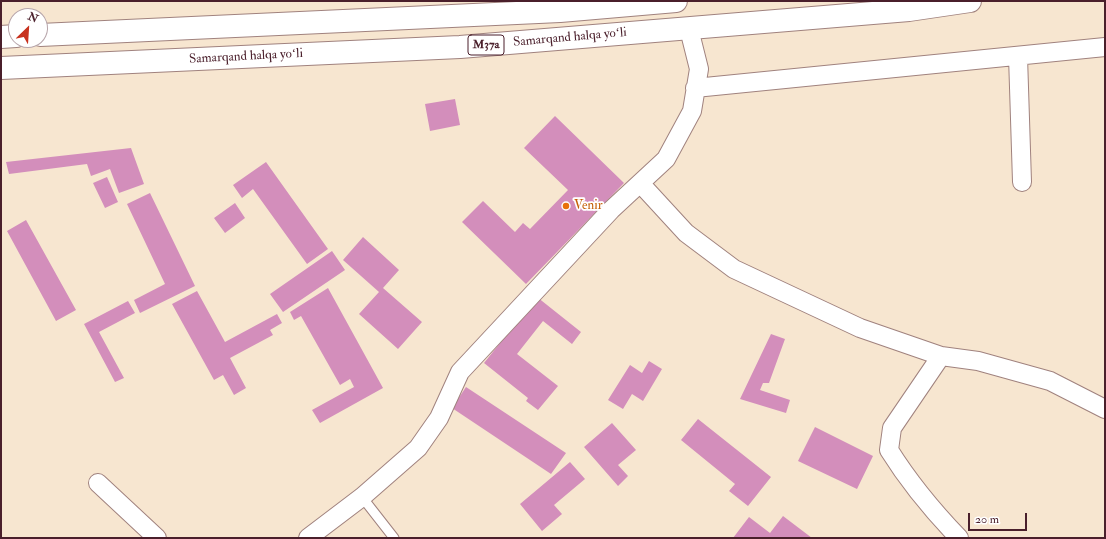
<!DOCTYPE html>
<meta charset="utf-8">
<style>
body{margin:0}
#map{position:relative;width:1106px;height:539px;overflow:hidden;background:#f7e6d0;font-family:"IM FELL Double Pica",serif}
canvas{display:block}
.frame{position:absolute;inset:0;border:2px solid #4a1f2b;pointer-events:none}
.north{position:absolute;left:8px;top:8px;width:40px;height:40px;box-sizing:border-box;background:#fff;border:1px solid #b7a5aa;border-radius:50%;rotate:25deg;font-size:11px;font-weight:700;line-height:16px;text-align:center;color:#4a1f2b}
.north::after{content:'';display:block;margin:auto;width:14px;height:18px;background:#c8321e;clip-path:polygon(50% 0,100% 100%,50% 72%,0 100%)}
.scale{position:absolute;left:968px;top:513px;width:59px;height:18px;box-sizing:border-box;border:2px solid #4a1f2b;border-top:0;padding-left:5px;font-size:12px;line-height:14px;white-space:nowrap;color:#4a1f2b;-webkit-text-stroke:3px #fff;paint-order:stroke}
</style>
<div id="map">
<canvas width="1106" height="539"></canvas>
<div class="frame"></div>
<div class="north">N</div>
<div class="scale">20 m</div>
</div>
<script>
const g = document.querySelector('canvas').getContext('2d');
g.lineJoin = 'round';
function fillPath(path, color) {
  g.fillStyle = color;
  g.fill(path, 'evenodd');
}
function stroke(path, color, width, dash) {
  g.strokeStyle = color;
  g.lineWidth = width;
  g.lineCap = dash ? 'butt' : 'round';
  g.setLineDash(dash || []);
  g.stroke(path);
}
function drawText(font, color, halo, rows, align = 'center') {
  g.font = font + ' "IM FELL Double Pica",serif';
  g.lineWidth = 3.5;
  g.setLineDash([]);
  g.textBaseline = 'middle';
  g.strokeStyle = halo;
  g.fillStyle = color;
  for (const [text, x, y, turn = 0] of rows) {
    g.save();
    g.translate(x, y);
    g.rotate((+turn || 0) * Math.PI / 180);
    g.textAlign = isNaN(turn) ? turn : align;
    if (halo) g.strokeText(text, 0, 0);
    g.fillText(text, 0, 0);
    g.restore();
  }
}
const building = new Path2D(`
 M455,99l5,26 -30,6 -5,-27z
 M555,116l69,67 -98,101 -64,-62 21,-21 32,31 8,-9 7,6 38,-39 -44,-42z
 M131,148l13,36 -25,9 -9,-24 -19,7 -4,-12 -78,10 -3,-12z
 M266,162l62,87 -21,15 -54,-75 -11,9 -9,-13z
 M107,177l11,25 -13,6 -12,-25z
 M150,193l45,93 -55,27 -6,-13 31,-16 -38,-80z
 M235,203l10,15 -20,15 -11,-15z
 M26,220l50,90 -20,11 -49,-90z
 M363,237l36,33 -16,18 39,34 -24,27 -39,-35 20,-22 -36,-32z
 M332,251l13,19 -62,42 -13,-18z
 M328,288l55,100 -63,35 -8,-13 42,-23 -4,-8 -10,6 -39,-69 -7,4 -4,-8z
 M197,291l28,51 52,-28 5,9 -12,7 3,5 -43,23 16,30 -12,7 -11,-20 -9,5 -42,-76z
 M537,297l44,35 -9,12 -29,-23 -26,33 41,32 -20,24 -12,-9 2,-3 -44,-35z
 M128,301l7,12 -36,19 25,46 -9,4 -31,-58z
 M771,334l14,5 -16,44h-6l-3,7 30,10 -4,13 -46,-14z
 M649,361l13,8 -19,32 -11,-7 -9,15 -15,-9 22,-35 12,8z
 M466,387l100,66 -15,21 -99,-66z
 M698,419l73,58 -23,29 -19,-15 6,-7 -54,-44z
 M612,423l24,27 -18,15 10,11 -10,10 -34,-39z
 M815,427l58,29 -16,33 -59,-28z
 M570,462l15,17 -31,26 8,9 -20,17 -22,-27z
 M783,516l29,22h-79l16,-21 21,16z`);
const service = new Path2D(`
 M362,497l32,41`);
const minor = new Path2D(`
 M1018,56l4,126
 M695,88l410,-41
 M640,183l46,50 48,36 126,59 81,28 37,5 72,20 55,28
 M941,356l-49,72 -3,22c20,32 44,61 70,88
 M98,483l59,55
 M308,538l54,-41 56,-49 21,-30 21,-46 151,-162 55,-51 26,-48 7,-42 -10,-40`);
const trunk = new Path2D(`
 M40,35l520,-24 116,-10
 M1,37l15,-1
 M1,68l459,-21 449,-37 61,-9`);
const markers = [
 [566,206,4,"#e8710a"]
];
const shields = [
 [486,45,36]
];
const shieldNames = [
 ["M37a",486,45]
];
const streetNames = [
 ["Samarqand halqa yoʻli",570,38,-5],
 ["Samarqand halqa yoʻli",246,57,-3]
];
const foodNames = [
 ["Venir",574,206]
];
fillPath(building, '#d38ebb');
stroke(service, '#a0827e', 11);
stroke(minor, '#a0827e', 20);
stroke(trunk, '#a0827e', 24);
stroke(service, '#fff', 9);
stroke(minor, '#fff', 18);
stroke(trunk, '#fff', 22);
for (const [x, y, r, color] of markers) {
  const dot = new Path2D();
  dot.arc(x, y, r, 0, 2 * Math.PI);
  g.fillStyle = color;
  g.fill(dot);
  stroke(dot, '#fff', 1.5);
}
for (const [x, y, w] of shields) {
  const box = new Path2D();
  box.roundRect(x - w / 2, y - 10, w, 20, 3);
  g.fillStyle = '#fff';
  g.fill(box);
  stroke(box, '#4a1f2b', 1);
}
drawText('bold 12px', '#4a1f2b', null, shieldNames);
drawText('13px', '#4a1f2b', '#fff', streetNames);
drawText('13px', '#c56008', '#fff', foodNames, 'left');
</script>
